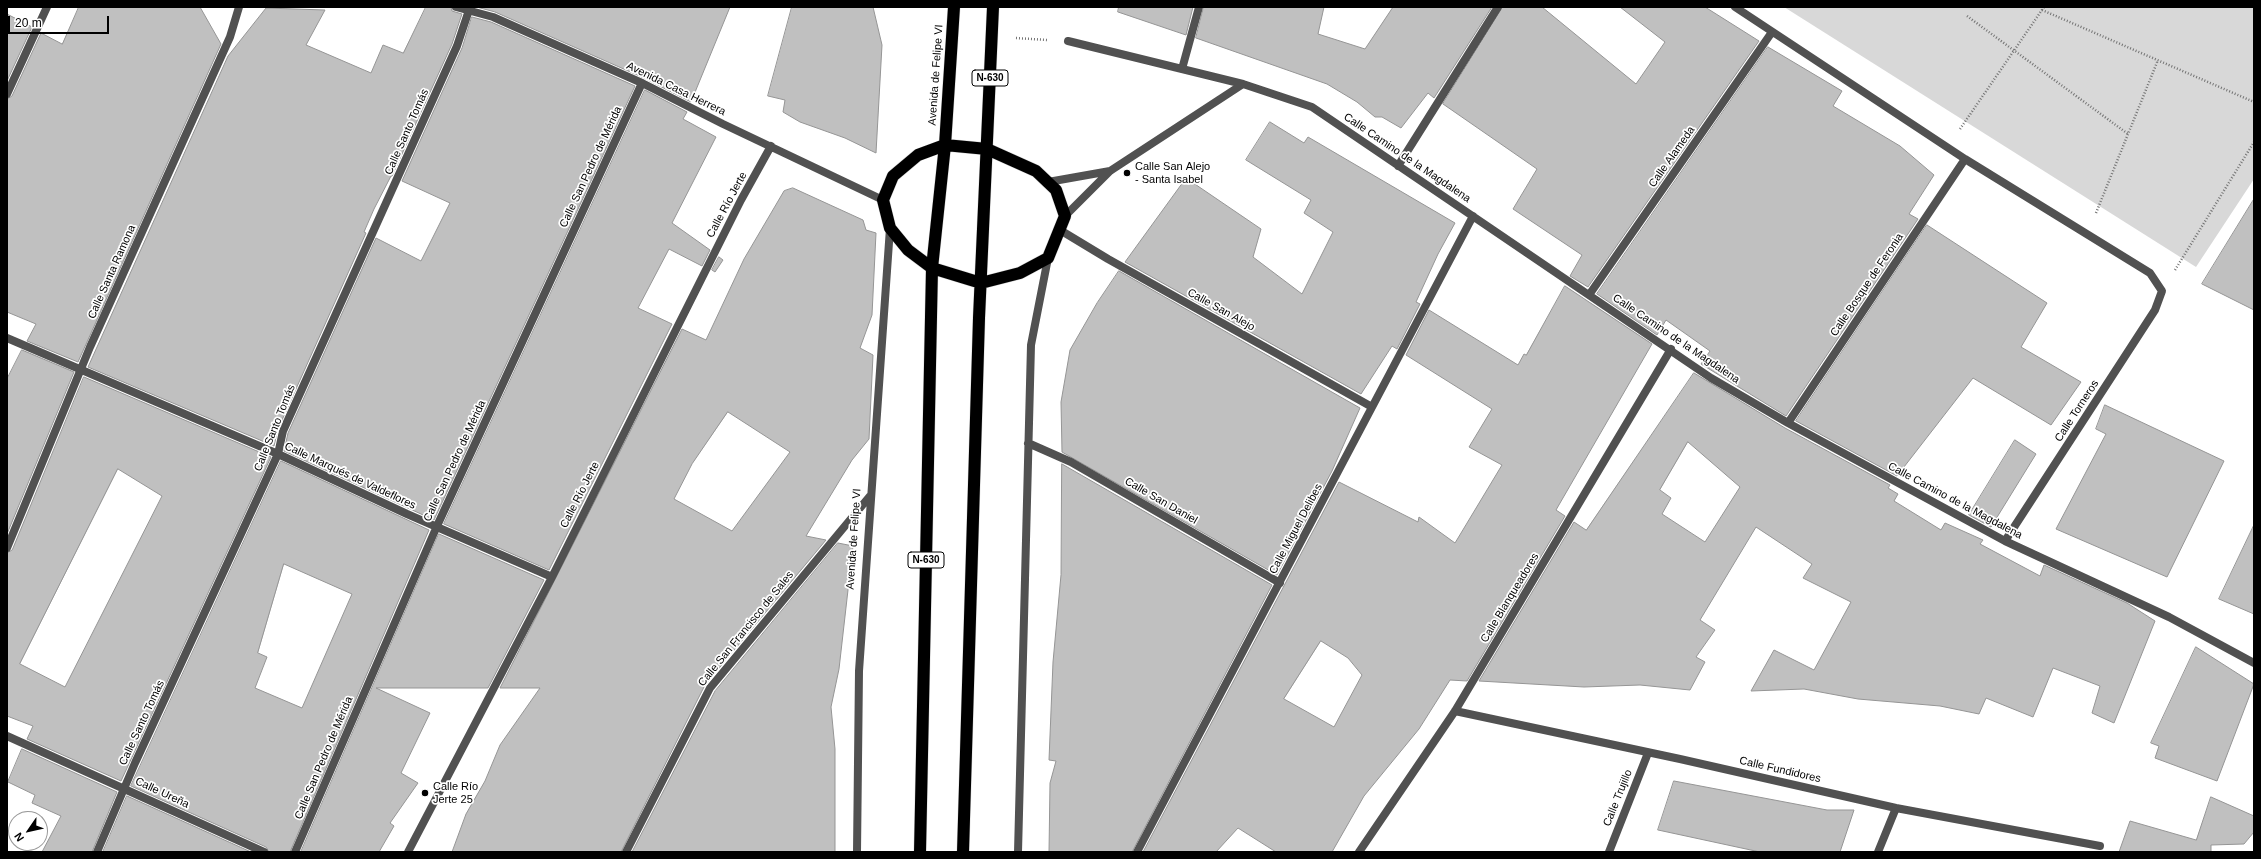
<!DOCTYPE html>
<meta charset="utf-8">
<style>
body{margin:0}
#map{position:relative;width:2261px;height:859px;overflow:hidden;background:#fff;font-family:Helvetica,sans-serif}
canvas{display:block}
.frame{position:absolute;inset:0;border:8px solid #000;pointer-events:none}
.north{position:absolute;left:8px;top:811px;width:40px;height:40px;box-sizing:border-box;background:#fff;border:1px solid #999;border-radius:50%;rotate:236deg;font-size:11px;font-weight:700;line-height:16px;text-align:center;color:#000}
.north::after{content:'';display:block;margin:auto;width:14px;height:18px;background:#000;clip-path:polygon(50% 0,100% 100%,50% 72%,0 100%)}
.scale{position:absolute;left:8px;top:16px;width:101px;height:18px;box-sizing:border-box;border:2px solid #000;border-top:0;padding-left:5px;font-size:12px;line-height:14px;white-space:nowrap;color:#000;-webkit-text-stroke:3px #fff;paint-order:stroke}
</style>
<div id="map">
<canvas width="2261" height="859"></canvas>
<div class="frame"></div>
<div class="north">N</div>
<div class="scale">20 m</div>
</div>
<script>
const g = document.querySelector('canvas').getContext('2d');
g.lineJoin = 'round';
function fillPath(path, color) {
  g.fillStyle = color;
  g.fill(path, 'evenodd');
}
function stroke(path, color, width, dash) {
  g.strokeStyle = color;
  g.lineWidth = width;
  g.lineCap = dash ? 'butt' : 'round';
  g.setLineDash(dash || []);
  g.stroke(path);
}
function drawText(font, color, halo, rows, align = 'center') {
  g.font = font + ' Helvetica,sans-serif';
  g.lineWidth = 3.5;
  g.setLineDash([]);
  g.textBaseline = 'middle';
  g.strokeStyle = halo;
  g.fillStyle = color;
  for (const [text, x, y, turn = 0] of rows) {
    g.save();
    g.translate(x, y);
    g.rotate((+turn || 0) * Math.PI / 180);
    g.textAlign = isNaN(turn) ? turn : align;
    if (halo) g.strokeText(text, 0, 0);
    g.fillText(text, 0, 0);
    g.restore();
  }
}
const green = new Path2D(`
 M1784,7h470v172l-58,88z`);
const building = new Path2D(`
 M79,7h121l21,37 -143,318 -51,-21 9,-17 -29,-12v-213l5,-3 29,-63 21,11z
 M426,7h25l1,4 10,3 -10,30 -60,132h-1l-17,33 -10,23 2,1 -88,196 -4,17 -186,-79 140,-311 38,-48 59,2 -19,35 65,28 12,-28 20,8z
 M477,7h253l-39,95 -47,-24 -149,-66z
 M792,7h81l9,38 -6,108 -31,-15 -45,-16 -17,-10 2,-12 -17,-4z
 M1119,7h74l-7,28 -68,-23z
 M1204,7h120l-6,27 47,15 28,-42h99l-58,91 -6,-5 -27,35 -19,-11h-7l-18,-15 -30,-18 -131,-46z
 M1503,7h39l94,77 29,-42 -45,-35h85l54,34 -171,246 -18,-11 12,-21 -69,-46 24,-40 -94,-65z
 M7,14l25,13 -25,54z
 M472,17l19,5 144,64 -201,434 -150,-69 4,-18 88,-195 45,23 29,-58 -48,-22 60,-133z
 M1768,47l74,44 -9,15 67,40 34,29 -25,39 9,5 -132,197 -85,-52 9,-13 -44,-31 -9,15 -60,-41z
 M645,90l42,22 -4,7 33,18 -44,86 38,27 -8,16 -33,-17 -31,59 34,16 -123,246 -105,-46z
 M1270,122l34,21 4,-6 147,86 -17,31 -22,48 4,2 -23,45 -5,-3 -31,48 -236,-132 61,-84 75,51 -8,28 49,37 31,-62 -29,-19 7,-13 -65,-40z
 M793,188l70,32 3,10 10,3 -4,82 -12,33 13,7 -4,84 -17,21 -46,76 20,4 -121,145 -84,167h-169l14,-38 19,-33 15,-36 40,-57h-40l182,-359 24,11 38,-81 40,-68zM728,412l62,40 -58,79 -58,-32 18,-35z
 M2254,199v111l-52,-26z
 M1927,225l120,78 -26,44 60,35 -30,43 -78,-47 -76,98 -101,-55z
 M719,257l4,3 -8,12 -3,-2z
 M1119,271l241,137 -28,63 -55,104 -215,-123 -1,-50 9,-52 27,-47z
 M1565,286l87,58 -96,166 9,6 -98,165 -17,-1 -31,49 -55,67 -32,56h-56l-38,-24 -22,24h-73l196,-370 79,40 1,-5 36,26 47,-78 -33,-18 23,-38 -86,-54 23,-45 89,55 6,-11 2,1zM1321,641l27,17 14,17 -28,52 -50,-28z
 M22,350l52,22 -67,162v-155z
 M1694,373l91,55 105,57 -2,3 10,6 -4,7 47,29 4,-7 38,17 -3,4 60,32 4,-11 83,38 28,18 -41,102 -22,-10 8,-27 -47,-18 -20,49 -47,-19 -7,16 -39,-8 -82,-7 -54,-10 -53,2 23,-41 40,20 37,-68 -48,-24 9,-14 -56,-37 -56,93 15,10 -19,27 9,5 -15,28 -50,-5 -56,2 -105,-6 95,-159 12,8zM1688,442l52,45 -35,55 -43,-28 9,-16 -11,-8z
 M84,377l187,80 -150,324 -94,-42 6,-13 -26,-10v-163l5,-3zM118,469l44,27 -97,191 -45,-23z
 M2105,405l119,56 -57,116 -111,-48 50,-95 -10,-5z
 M2015,440l21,14 -45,73 -22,-12z
 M281,461l148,69 -139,322h-21l-3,-5 -135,-61zM284,564l68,30 -50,114 -47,-20 12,-31 -9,-4z
 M1062,464l210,121 -140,267h-83l1,-69 6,-22 -7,-1 4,-98 8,-87z
 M2254,525v89l-35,-15z
 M439,534l105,46 -56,108h-112l54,25 -29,60 17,10 -28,40 4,3 -15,26h-78z
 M838,543l15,3 -14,123 -8,38 4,42v103h-203l83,-161z
 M2196,647l58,37 -37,97 -62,-23 4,-12 -8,-3z
 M22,749l95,43 -25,60h-50l19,-36 -29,-13 3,-8 -27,-13z
 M1674,781l153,29h27l-14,42h-80l-102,-22z
 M127,796l124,56h-148z
 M2211,797l43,19v16l-10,12 -33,1v7h-92l11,-31 66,19z`);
const path = new Path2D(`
 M2042,10l212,92
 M1967,16l161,118
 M1016,38l31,2
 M1960,129l84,-122
 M2096,213l62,-153
 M2175,270l79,-128`);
const street = new Path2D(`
 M456,7l37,10 149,66 81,41 160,76
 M1735,7l230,152 185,114 12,18 -7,19 -150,231
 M1068,41l175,43
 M1182,69l17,-62
 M7,94l40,-87
 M1398,166l100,-159
 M1048,182l62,-11
 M1065,216l45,-45 133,-87 69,23 399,271 77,45 217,118 164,76 85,46
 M1060,230l48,29 264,148
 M1589,295l183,-263
 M7,338l271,116 129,60 145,63
 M1788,423l177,-264
 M1028,443l43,19 209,121
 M7,548l83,-201 140,-310 9,-30
 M1455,711l225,48 216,49 204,38
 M7,736l257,116
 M97,852l38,-89 143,-309 5,-23 174,-385 13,-39
 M295,852l142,-326 205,-443
 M408,852l144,-275 189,-377 30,-54
 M626,852l84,-164 160,-192
 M857,852l2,-181 31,-443
 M1018,852l13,-507 17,-87
 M1137,852l336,-636
 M1359,852l96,-141 216,-362
 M1609,852l39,-99
 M1878,852l18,-44`);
const highway = new Path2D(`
 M945,145l42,4 49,22 20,19 9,26 -17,42 -28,15 -39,10 -49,-15 -24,-18 -18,-22 -7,-28 10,-24 25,-21z
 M920,852l12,-584 13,-123 9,-138
 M963,852l16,-534 14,-311`);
const markers = [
 [1127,173,4,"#000"],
 [425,793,4,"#000"]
];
const shields = [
 [990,78,36],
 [926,560,36]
];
const shieldNames = [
 ["N-630",990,78],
 ["N-630",926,560]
];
const streetNames = [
 ["Avenida de Felipe VI",936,75,-86],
 ["Avenida Casa Herrera",676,89,26],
 ["Calle Santo Tomás",407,132,-66],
 ["Calle Alameda",1672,157,-55],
 ["Calle Camino de la Magdalena",1407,158,34],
 ["Calle San Pedro de Mérida",591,167,-65],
 ["Calle Río Jerte",727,205,-62],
 ["Calle Santa Ramona",112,272,-66],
 ["Calle Bosque de Feronia",1867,285,-56],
 ["Calle San Alejo",1221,310,29],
 ["Calle Camino de la Magdalena",1676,339,34],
 ["Calle Torneros",2077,411,-57],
 ["Calle Santo Tomás",275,428,-68],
 ["Calle San Pedro de Mérida",455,461,-65],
 ["Calle Marqués de Valdeflores",350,476,25],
 ["Calle Río Jerte",580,495,-63],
 ["Calle San Daniel",1161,501,30],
 ["Calle Camino de la Magdalena",1955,501,28],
 ["Calle Miguel Delibes",1296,529,-62],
 ["Avenida de Felipe VI",854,539,-86],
 ["Calle Blanqueadores",1510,598,-59],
 ["Calle San Francisco de Sales",746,629,-51],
 ["Calle Santo Tomás",142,723,-65],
 ["Calle San Pedro de Mérida",324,758,-67],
 ["Calle Fundidores",1780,770,13],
 ["Calle Ureña",162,793,25],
 ["Calle Trujillo",1618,798,-68]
];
const poiNames = [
 ["Calle San Alejo",1135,167],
 ["- Santa Isabel",1135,180],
 ["Calle Río",433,787],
 ["Jerte 25",433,800]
];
fillPath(green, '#d8d8d8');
fillPath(building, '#c0c0c0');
stroke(building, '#959595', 1);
stroke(highway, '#dbdbdb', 13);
stroke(path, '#737373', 2.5, [1, 2]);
stroke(street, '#515151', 8);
stroke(highway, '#000', 12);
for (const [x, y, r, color] of markers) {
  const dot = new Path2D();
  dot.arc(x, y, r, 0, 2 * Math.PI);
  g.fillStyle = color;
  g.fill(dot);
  stroke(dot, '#fff', 1.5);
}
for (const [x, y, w] of shields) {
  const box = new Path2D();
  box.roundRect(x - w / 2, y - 8, w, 16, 3);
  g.fillStyle = '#fff';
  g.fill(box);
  stroke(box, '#000', 1);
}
drawText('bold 10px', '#000', null, shieldNames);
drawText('11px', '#000', '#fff', streetNames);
drawText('11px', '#000', '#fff', poiNames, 'left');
</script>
